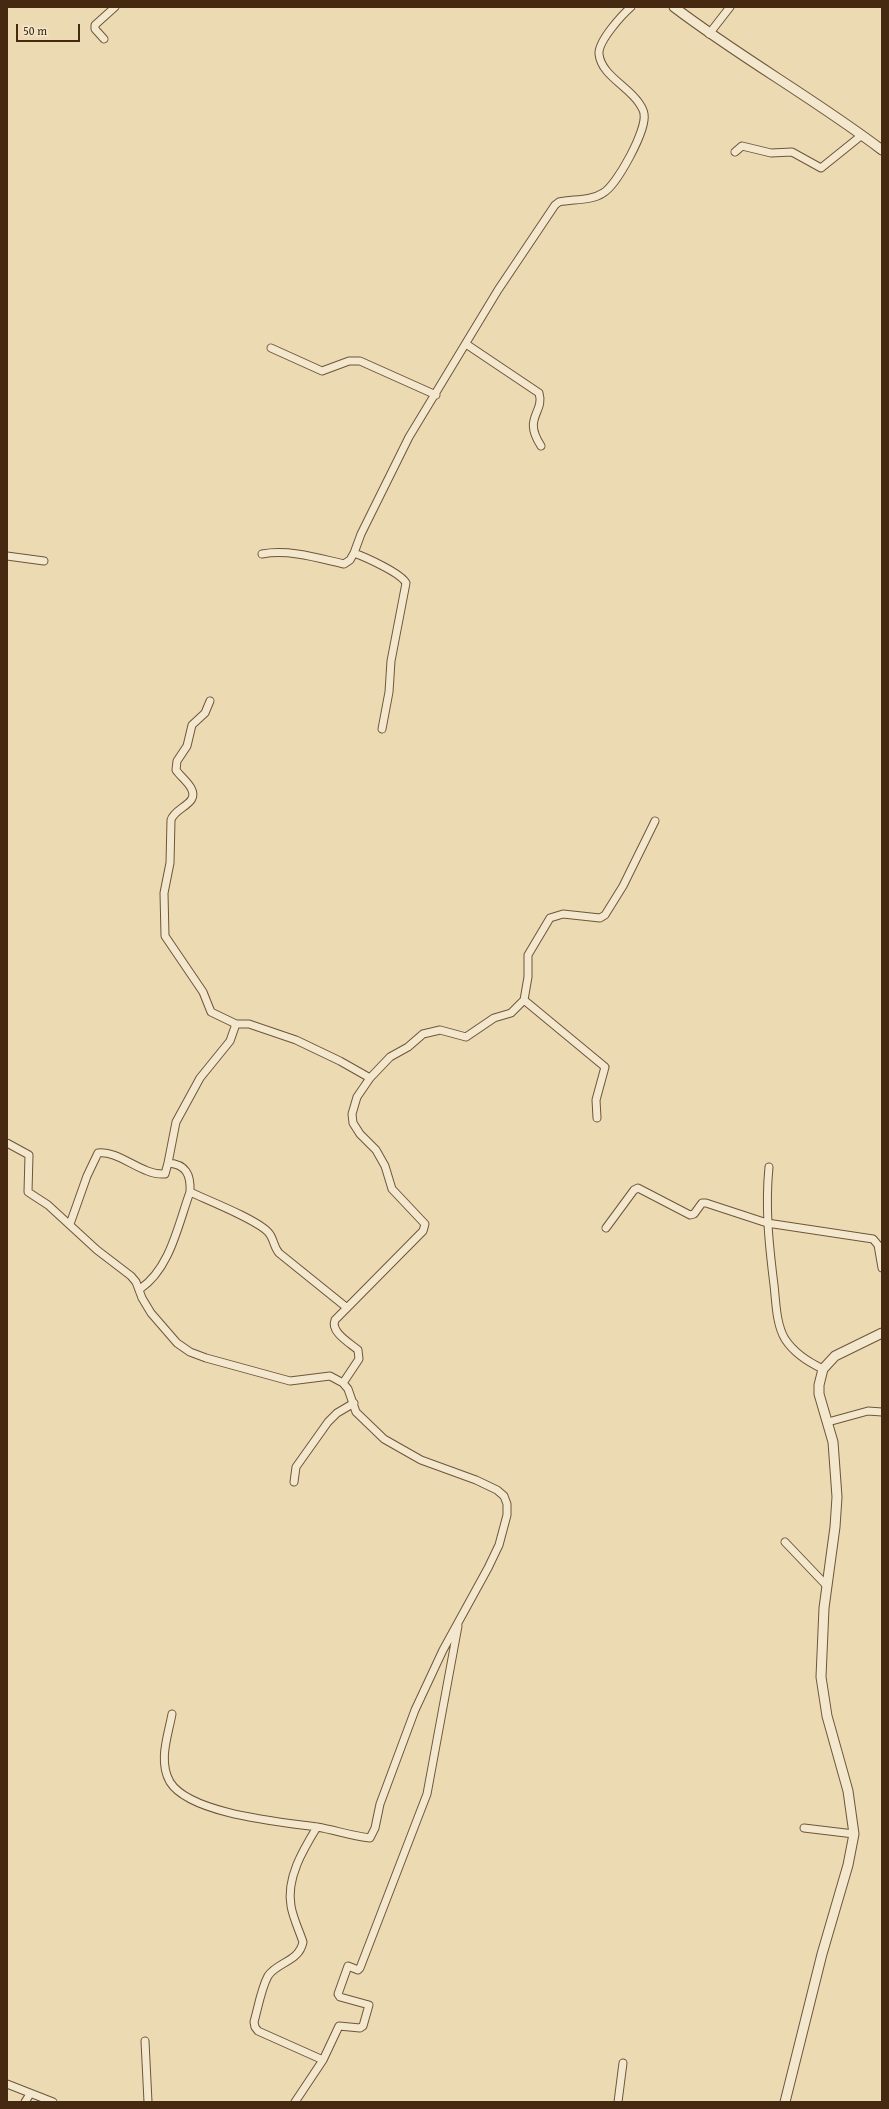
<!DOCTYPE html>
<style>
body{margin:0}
#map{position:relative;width:889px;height:2109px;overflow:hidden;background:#ecdab3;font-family:"Gentium Book Plus",serif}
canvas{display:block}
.frame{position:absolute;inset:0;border:8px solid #452910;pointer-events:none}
.scale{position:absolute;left:16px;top:24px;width:64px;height:18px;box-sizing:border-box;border:2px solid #452910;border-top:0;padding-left:5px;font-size:12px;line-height:14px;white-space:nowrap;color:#452910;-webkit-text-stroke:3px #f3e7ce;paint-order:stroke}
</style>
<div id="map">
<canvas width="889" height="2109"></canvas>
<div class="frame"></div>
<div class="scale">50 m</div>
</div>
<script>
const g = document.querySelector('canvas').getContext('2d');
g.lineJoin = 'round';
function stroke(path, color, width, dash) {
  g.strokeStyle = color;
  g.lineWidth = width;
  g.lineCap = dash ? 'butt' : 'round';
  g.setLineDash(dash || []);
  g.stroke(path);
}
const minor = new Path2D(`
 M709,34l21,-27
 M104,39l-9,-10v-4l20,-18
 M735,152l7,-6 29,7 21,-1 29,16 41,-33
 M466,344l73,49c6,20 -17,24 2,53
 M271,348l51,23 27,-10h11l76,34
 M262,554c27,-5 56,4 82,10l6,-4 4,-7
 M7,556l37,5
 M210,701l-5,12 -13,12 -5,21 -10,15 -1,9c4,6 11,11 15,18 9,16 -16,19 -20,32l-1,43 -6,30 1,43 38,56 8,20 25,12h13l47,16 44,21 30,17
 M382,729l7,-37 2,-31 15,-78c-5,-10 -41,-26 -52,-30l7,-19 48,-97 89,-147 57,-85 4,-3c14,-3 32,-1 44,-9 14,-8 44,-63 41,-79 0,-3 -3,-8 -5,-11 -11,-17 -38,-28 -40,-49 -1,-13 23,-39 32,-47
 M524,1000l81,67 -9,33 1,18
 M7,1143l22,12 -1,37 20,13 49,45 34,26 5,6 6,16 9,15 26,30 13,9 16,6 84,23 40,-5 13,7 5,6 8,23 28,27 37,21 55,20 21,10 7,6 3,8v11l-8,30 -11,23 -45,82 -28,60 -35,94 -5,24 -5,10c-18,-2 -35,-8 -53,-11 -36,-5 -127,-13 -147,-45 -12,-21 -2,-46 2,-68
 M168,1163l8,-41 24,-44 30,-37 6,-17
 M769,1167c-4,40 0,78 5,118 2,17 2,39 11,54 9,14 23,23 38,30
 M70,1224l17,-48 11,-23c21,-3 44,23 67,21l3,-11c18,1 23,12 22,29 17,8 66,27 78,40 6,6 5,14 11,21l67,54
 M606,1228l28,-38 4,-2 52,27 4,-1 8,-11h4l61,20 106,16 5,6 4,23
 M140,1289c30,-20 38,-64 50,-97
 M343,1383l16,-24 -1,-9c-8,-7 -28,-18 -23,-30l88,-89 2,-7 -33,-35 -7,-23 -9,-16 -16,-16 -7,-11 -1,-9 5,-17 13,-19 20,-21 18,-10 15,-13 17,-4 26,7 28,-19 17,-5 13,-13 4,-23v-22l22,-37 13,-4 37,4 5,-3 18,-29 32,-65
 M828,1422l40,-11 14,1
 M294,1482l2,-15 32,-45 9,-9 17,-10
 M785,1542l41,43
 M317,1827c-14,23 -31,51 -26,79 2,12 8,24 12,36 -4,20 -26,20 -35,34 -7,13 -10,32 -14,46l1,5 3,4 65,29
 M804,1828l50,6
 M145,2041l3,61
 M7,2084l46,18
 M25,2102l5,-8
 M295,2102l28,-42 16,-34 21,2 3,-2 6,-21 -29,-8 -2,-3 10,-28 10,4 2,-2 67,-174 31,-168
 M618,2102l5,-39`);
const tertiary = new Path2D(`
 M674,7c67,51 141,92 208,143
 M785,2102l37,-148 26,-89 6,-31 -6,-43 -21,-75 -6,-39 3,-69 11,-81 2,-30 -4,-55 -14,-48v-9l4,-16 12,-13 47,-23`);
stroke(minor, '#6f5539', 9);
stroke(tertiary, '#6f5539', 11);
stroke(minor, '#f3e7ce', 7);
stroke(tertiary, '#f3e7ce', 9);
</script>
